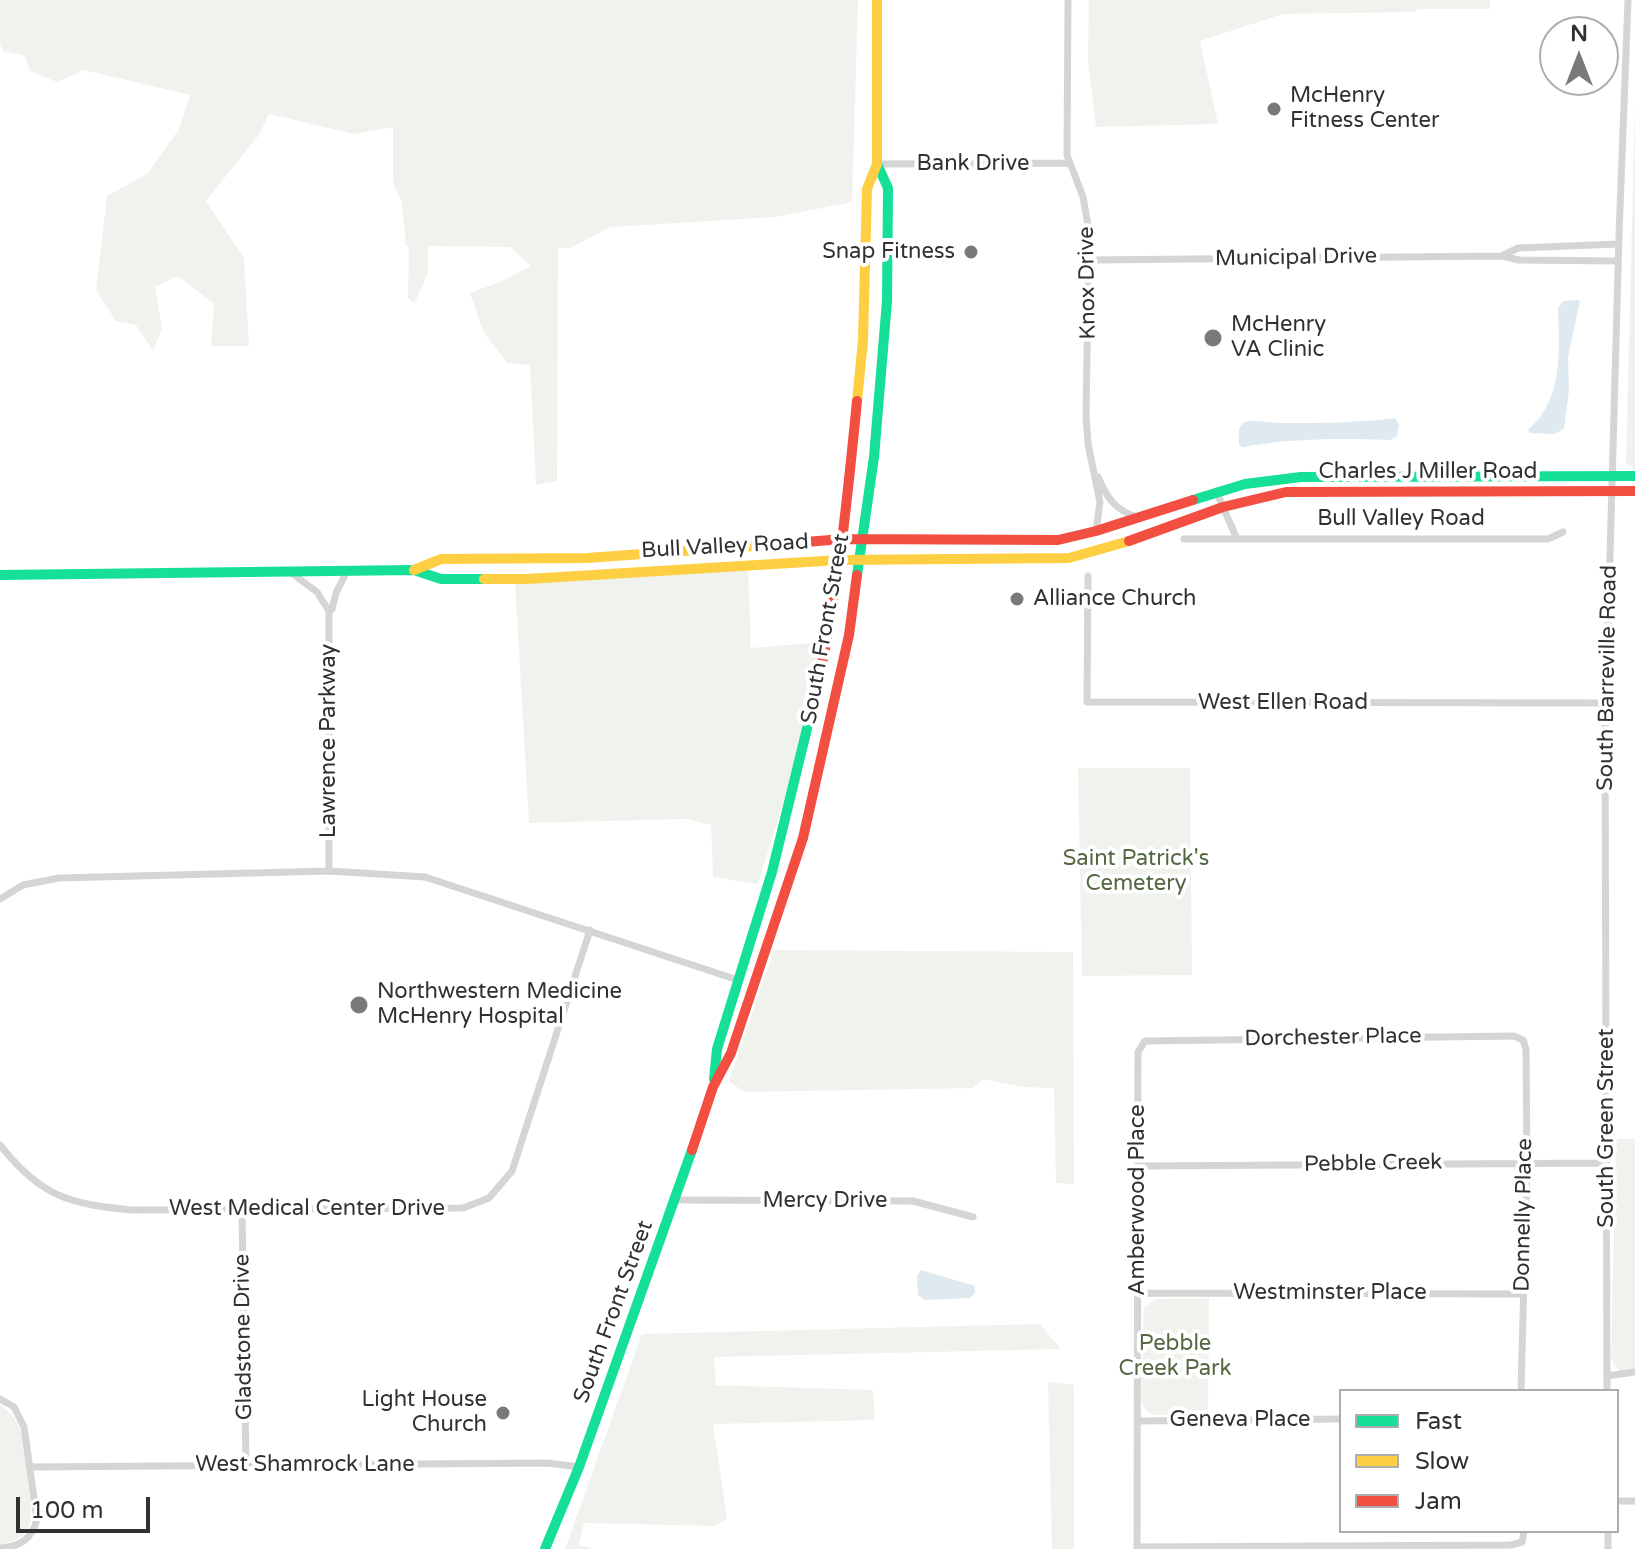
<!DOCTYPE html>
<style>
body{margin:0}
#map{position:relative;width:1635px;height:1549px;overflow:hidden;background:#fff;font-family:"Varela Round",sans-serif}
canvas{display:block}
.legend{position:absolute;left:1339px;top:1389px;width:280px;height:144px;box-sizing:border-box;background:#fff;border:2px solid #adadad;margin:0;padding:10px 14px;list-style:none;font-size:24px;color:#313131}
.legend li{display:flex;align-items:center;gap:16px;height:40px}
.legend b{width:40px;border:2px solid #adadad}
.north{position:absolute;left:1539px;top:16px;width:80px;height:80px;box-sizing:border-box;background:#fff;border:2px solid #adadad;border-radius:50%;rotate:0deg;font-size:22px;font-weight:700;line-height:32px;text-align:center;color:#313131}
.north::after{content:'';display:block;margin:auto;width:28px;height:36px;background:#797979;clip-path:polygon(50% 0,100% 100%,50% 72%,0 100%)}
.scale{position:absolute;left:16px;top:1497px;width:134px;height:36px;box-sizing:border-box;border:4px solid #313131;border-top:0;padding-left:10px;font-size:24px;line-height:28px;white-space:nowrap;color:#313131;-webkit-text-stroke:6px #fff;paint-order:stroke}
</style>
<div id="map">
<canvas width="1635" height="1549"></canvas>
<ul class="legend">
<li><b style="height:10px;background:#16e098"></b>Fast</li>
<li><b style="height:10px;background:#ffcf43"></b>Slow</li>
<li><b style="height:10px;background:#f24e42"></b>Jam</li>
</ul>
<div class="north">N</div>
<div class="scale">100 m</div>
</div>
<script>
const g = document.querySelector('canvas').getContext('2d');
g.lineJoin = 'round';
function fillPath(path, color) {
  g.fillStyle = color;
  g.fill(path, 'evenodd');
}
function stroke(path, color, width, dash) {
  g.strokeStyle = color;
  g.lineWidth = width;
  g.lineCap = dash ? 'butt' : 'round';
  g.setLineDash(dash || []);
  g.stroke(path);
}
function drawText(font, color, halo, rows, align = 'center') {
  g.font = font + ' "Varela Round",sans-serif';
  g.lineWidth = 8;
  g.setLineDash([]);
  g.textBaseline = 'middle';
  g.strokeStyle = halo;
  g.fillStyle = color;
  for (const [text, x, y, turn = 0] of rows) {
    g.save();
    g.translate(x, y);
    g.rotate((+turn || 0) * Math.PI / 180);
    g.textAlign = isNaN(turn) ? turn : align;
    if (halo) g.strokeText(text, 0, 0);
    g.fillText(text, 0, 0);
    g.restore();
  }
}
const green = new Path2D(`
 M0,0h858l-6,202 -76,15 -165,10 -41,21h-12l-1,233 -21,4 -6,-120 -23,-2 -23,-30 -14,-40 30,-11 31,-16 -21,-19 -82,-1v27l-14,31 -6,-6 1,-52h-3l-4,-43 -9,-20v-56l-39,7 -85,-20 -10,21 -53,66 38,57 5,88h-38l3,-42 -36,-28 -23,11 7,42 -9,22 -17,-26 -20,-4 -20,-30 11,-95 41,-23 31,-44 11,-34 -106,-25 -27,12 -27,-11 -5,-15 -22,-5 -3,-7z
 M1089,0h401v9h-71l-5,3 -131,2 -83,27 18,83 -122,3 -8,-67z
 M1635,102v368l-9,-7z
 M748,565l3,83 73,-6 -10,60 -56,182 -45,-7 -2,-52 -25,-6 -157,4 -14,-241z
 M1078,768h112l2,207 -110,1z
 M774,950l299,2 1,232 -18,-1 -2,-95 -31,-1 -40,-8 -10,9 -229,4 -15,-11z
 M1616,1139h19v233l-13,3 -11,-16z
 M1209,1298l-1,117h-54l-9,-6 -4,-8 3,-93 11,-9z
 M1040,1324l21,25 -347,8 2,28 157,5 2,30 -162,4 14,95 -11,7 -132,-3 -5,22 15,4h-29l77,-215z
 M1048,1382l26,3v164h-22z
 M0,1405c9,6 16,13 20,24 5,14 15,83 10,95 -5,13 -17,19 -30,20z`);
const water = new Path2D(`
 M1576,300l4,1 -12,56 1,33 -5,39 -10,5 -24,-1 -2,-3c36,-32 31,-78 30,-122l5,-7z
 M1395,418l4,7 -2,11 -7,4c-50,-2 -98,-2 -147,7l-4,-2v-16l5,-7c14,-3 24,1 37,1 38,0 76,0 114,-5z
 M921,1270l54,16v7l-5,5 -46,2 -6,-5 -1,-19z`);
const street = new Path2D(`
 M1068,0l-1,155 16,42 6,34 -3,185 2,28 12,58 -4,29
 M877,164l191,-1
 M1502,256l16,-8 101,-4
 M1090,260l412,-4 17,4 99,1
 M1098,477c9,21 17,33 39,40
 M1216,491l21,48h311l15,-7
 M1184,539h53
 M290,572l27,20 12,19
 M1088,576l-1,126 519,1
 M329,871v-260l3,-2 4,-16 11,-22
 M0,899l23,-14 36,-7 270,-7 96,6 313,103
 M0,1145c40,51 68,59 132,65l331,-2 26,-10 23,-27 78,-241
 M1139,1166l468,-3
 M675,1200l238,1 60,16
 M242,1209l4,256
 M1138,1293l384,1
 M1607,1376l28,-4
 M1607,1391l-2,-656 14,-500 9,-235
 M0,1399l14,8 10,20 13,92c-5,20 -17,28 -37,29
 M1138,1421l203,-2
 M31,1467l517,-4 31,4
 M1617,1501h18
 M1608,1531v18
 M1137,1547l374,-2 11,-3 2,-11
 M1137,1549l1,-497 7,-11 369,-5 9,4 3,9 1,114 -6,228`);
const fast = new Path2D(`
 M1193,500l52,-16 56,-7 334,-1
 M0,575l414,-5 27,9h43
 M857,575l17,-118 13,-156 1,-113 -11,-24
 M714,1079l3,-30 55,-177 41,-168
 M545,1549l34,-82 113,-317`);
const slow = new Path2D(`
 M857,401l6,-61 4,-151 10,-25v-164
 M414,570l27,-11 146,-1 180,-13
 M484,579h43l313,-19 229,-2 60,-17`);
const jam = new Path2D(`
 M1129,541l94,-34 63,-15 349,-1
 M767,545l76,-6 215,1 38,-9 97,-31
 M813,704c24,-99 34,-201 44,-303
 M692,1150l21,-63 18,-34 72,-215 46,-203 8,-60`);
const markers = [
 [1274,109,8,"#797979"],
 [971,252,8,"#797979"],
 [1213,338,10,"#797979"],
 [1017,599,8,"#797979"],
 [359,1005,10,"#797979"],
 [503,1413,8,"#797979"]
];
const poiNames = [
 ["McHenry",1290,96],
 ["Fitness Center",1290,121],
 ["Snap Fitness",955,252,"right"],
 ["McHenry",1231,325],
 ["VA Clinic",1231,350],
 ["Alliance Church",1033,599],
 ["Northwestern Medicine",377,992],
 ["McHenry Hospital",377,1017],
 ["Light House",487,1400,"right"],
 ["Church",487,1425,"right"]
];
const streetNames = [
 ["Bank Drive",973,164],
 ["Municipal Drive",1296,258,-1],
 ["Knox Drive",1088,283,-91],
 ["Charles J Miller Road",1428,472],
 ["Bull Valley Road",1401,519],
 ["Bull Valley Road",725,547,-3],
 ["South Front Street",826,629,-80],
 ["South Barreville Road",1608,678,-89],
 ["West Ellen Road",1283,703],
 ["Lawrence Parkway",329,741,-90],
 ["Dorchester Place",1333,1038,-1],
 ["South Green Street",1607,1128,-90],
 ["Pebble Creek",1373,1164,-1],
 ["Amberwood Place",1138,1200,-90],
 ["Mercy Drive",825,1201],
 ["West Medical Center Drive",307,1209],
 ["Donnelly Place",1524,1215,-89],
 ["Westminster Place",1330,1293],
 ["South Front Street",614,1312,-70],
 ["Gladstone Drive",244,1337,-91],
 ["Geneva Place",1240,1420],
 ["West Shamrock Lane",305,1465]
];
const parkNames = [
 ["Saint Patrick's",1136,859],
 ["Cemetery",1136,884],
 ["Pebble",1175,1344],
 ["Creek Park",1175,1369]
];
fillPath(green, '#f0f3ed');
fillPath(water, '#dee9f0');
stroke(street, '#d5d5d5', 7);
stroke(fast, '#16e098', 10);
stroke(slow, '#ffcf43', 10);
stroke(jam, '#f24e42', 10);
for (const [x, y, r, color] of markers) {
  const dot = new Path2D();
  dot.arc(x, y, r, 0, 2 * Math.PI);
  g.fillStyle = color;
  g.fill(dot);
  stroke(dot, '#fff', 3);
}
drawText('22px', '#313131', '#fff', poiNames, 'left');
drawText('22px', '#313131', '#fff', streetNames);
drawText('22px', '#546743', '#fff', parkNames);
</script>
